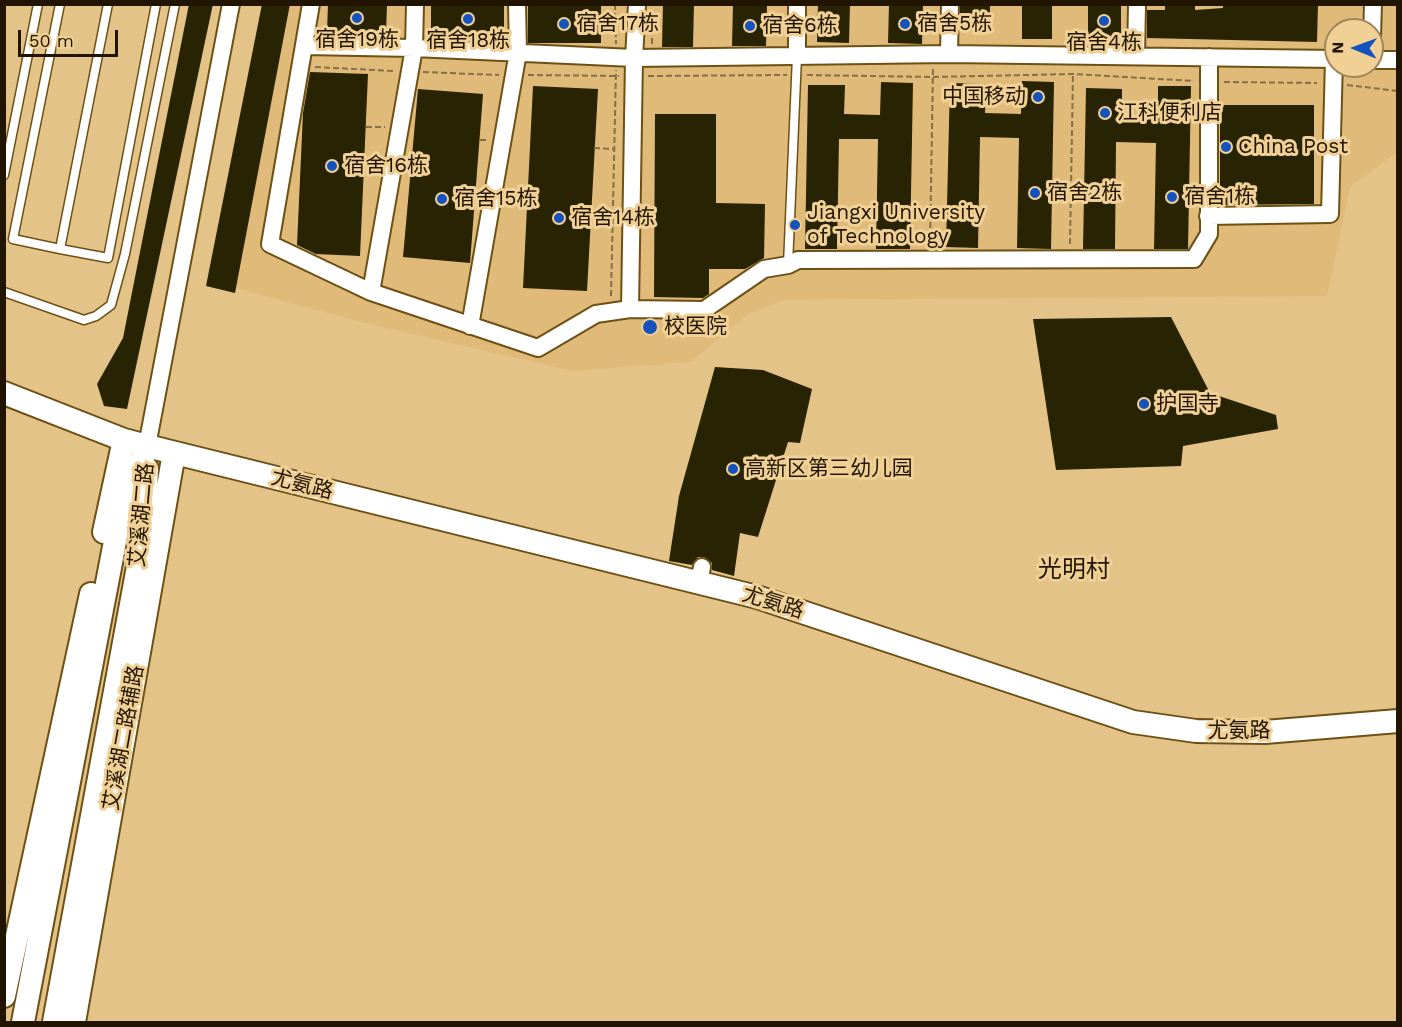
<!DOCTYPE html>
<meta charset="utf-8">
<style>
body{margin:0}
#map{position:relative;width:1402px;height:1027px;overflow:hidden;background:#e4c389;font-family:"Work Sans",sans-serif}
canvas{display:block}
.frame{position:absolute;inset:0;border:6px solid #211501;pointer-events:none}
.north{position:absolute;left:1324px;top:18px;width:60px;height:60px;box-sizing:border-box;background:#f1d095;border:2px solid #9e855a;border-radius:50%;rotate:271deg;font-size:16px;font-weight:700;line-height:24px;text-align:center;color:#211501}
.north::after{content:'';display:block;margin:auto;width:21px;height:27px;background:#1453be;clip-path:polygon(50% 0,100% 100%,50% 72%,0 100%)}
.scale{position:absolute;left:18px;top:30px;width:100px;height:27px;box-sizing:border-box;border:3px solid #211501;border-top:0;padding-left:8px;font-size:18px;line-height:21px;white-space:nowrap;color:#211501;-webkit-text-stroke:4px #f1d095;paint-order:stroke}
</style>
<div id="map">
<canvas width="1402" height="1027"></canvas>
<div class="frame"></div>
<div class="north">N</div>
<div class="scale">50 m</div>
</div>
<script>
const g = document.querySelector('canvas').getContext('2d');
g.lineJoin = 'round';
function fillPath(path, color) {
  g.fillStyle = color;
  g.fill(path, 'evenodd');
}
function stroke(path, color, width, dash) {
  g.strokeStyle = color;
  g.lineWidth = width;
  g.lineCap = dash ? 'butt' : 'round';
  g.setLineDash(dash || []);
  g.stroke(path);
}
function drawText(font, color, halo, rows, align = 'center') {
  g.font = font + ' "Work Sans","Noto Sans SC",sans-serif';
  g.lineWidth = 6;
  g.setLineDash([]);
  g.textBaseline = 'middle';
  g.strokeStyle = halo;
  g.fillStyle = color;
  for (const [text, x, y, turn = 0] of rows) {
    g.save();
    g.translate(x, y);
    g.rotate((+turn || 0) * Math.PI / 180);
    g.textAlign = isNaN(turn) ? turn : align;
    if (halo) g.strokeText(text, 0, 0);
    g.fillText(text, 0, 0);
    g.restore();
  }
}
const built = new Path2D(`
 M290,5h1107v147l-47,35 -23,109 -544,4 -34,14 -59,48 -118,9 -211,-49 -125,-34zM1336,30h36v36h-36z`);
const building = new Path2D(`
 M189,4h24l-86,405 -23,-3 -7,-22 26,-46z
 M262,4h28l-55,289 -29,-7z
 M328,4h59l-1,30 -59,-2z
 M431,4h73v31l-73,-1z
 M528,4h73v39h-73z
 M663,4h31l-1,43h-31z
 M733,4h34l-1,42h-34z
 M818,4h32l-1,39 -32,-1z
 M889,4h34l-1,40 -34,-1z
 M960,4h30v27h-30z
 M1022,4h30v35h-30z
 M1088,4h33v33h-33z
 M1165,4h30v6l28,-2v-4h95l-1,38 -170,-4v-28h18z
 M310,72l58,2 -8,182 -44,-2 -19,-9 6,-132z
 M1022,81l32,1 -3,167 -34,-1 2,-110 -39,-1 -2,111 -32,-1 4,-164 36,1 -1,29 36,1z
 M881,82l32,1 -3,166h-34l2,-110h-39l-2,110h-32l3,-164h37l-1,29 36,1z
 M533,86l65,3 -11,202 -64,-3z
 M1158,86h33l-3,163h-34l2,-106 -40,-1 -1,107h-32l3,-161 36,1v29h36z
 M418,89l65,5 -13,169 -67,-6z
 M1220,105h94v99l-94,1z
 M655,114h61v89l49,1 -1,54 -19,11h-36v25l-6,4 -49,-1z
 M1171,317l39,76 66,22 2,14 -95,17 -2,20 -125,4 -23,-151z
 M715,367l48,3 49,19 -12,54 -12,-1 -30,95 -18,-4 -6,43 -22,-6v-7l-8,-6h-6l-6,8 -23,-4 10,-65z`);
const path = new Path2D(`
 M615,4l1,40
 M652,44v-19
 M315,67l79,4
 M423,72l76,3
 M528,75l91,1
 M807,75l126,2 140,-3 121,7
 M648,76l139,-1
 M1224,82l93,1
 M1347,85l51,6
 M366,127h19
 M480,140h8
 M594,148l21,1
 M1070,244l3,-171
 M930,246l3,-177
 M611,296l5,-226`);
const lane = new Path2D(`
 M108,4l-48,245 48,9 48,-254
 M4,175l34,-171
 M60,249l-47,-10 47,-235
 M788,265l9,-209
 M4,292l80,28 12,-4 15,-11 14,-51 50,-250`);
const street = new Path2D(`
 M311,4l-41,240 101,48 167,56 58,-34 34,-5 74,1 60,-41 24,-4 10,-5 396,-1 15,-25v-177
 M637,4l-3,54 315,-4 387,5
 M1372,37l1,-33
 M304,46l110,2 220,10 -4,251
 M949,54l1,-50
 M797,56v-52
 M1136,56l1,-52
 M1372,60h26
 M1208,216l122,-2 4,-155
 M371,292l43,-244 1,-44
 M470,326l48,-274 -1,-48
 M147,446l84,-442
 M699,583l3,-16`);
const secondary = new Path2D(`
 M4,393l120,47 23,6 610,151 376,125 63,9 69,1 133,-11
 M104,532l20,-92
 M4,996l87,-402
 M23,1022l94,-491 30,-85
 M54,1022l90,-488 3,-65
 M74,1022l100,-569`);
const markers = [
 [357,18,6,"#1453be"],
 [468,19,6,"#1453be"],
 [1104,21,6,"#1453be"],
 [564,24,6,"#1453be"],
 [905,24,6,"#1453be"],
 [750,26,6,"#1453be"],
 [1038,97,6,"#1453be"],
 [1105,113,6,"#1453be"],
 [1226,147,6,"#1453be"],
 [332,166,6,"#1453be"],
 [1035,193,6,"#1453be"],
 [1172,197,6,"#1453be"],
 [442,199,6,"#1453be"],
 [559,218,6,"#1453be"],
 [795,225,6,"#1453be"],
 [650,327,8,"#1453be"],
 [1144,404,6,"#1453be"],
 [733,469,6,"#1453be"]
];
const poiNames = [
 ["宿舍17栋",576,24],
 ["宿舍5栋",917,24],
 ["宿舍6栋",762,26],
 ["宿舍19栋",357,40,"center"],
 ["宿舍18栋",468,41,"center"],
 ["宿舍4栋",1104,43,"center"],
 ["中国移动",1026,97,"right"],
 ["江科便利店",1117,113],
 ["China Post",1238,147],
 ["宿舍16栋",344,166],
 ["宿舍2栋",1047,193],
 ["宿舍1栋",1184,197],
 ["宿舍15栋",454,199],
 ["Jiangxi University",807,213],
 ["of Technology",807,237],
 ["宿舍14栋",571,218],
 ["校医院",664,327],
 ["护国寺",1156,404],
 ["高新区第三幼儿园",745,469]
];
const streetNames = [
 ["尤氨路",302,485,14],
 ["艾溪湖二路",142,515,-85],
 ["尤氨路",773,603,17],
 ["尤氨路",1239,731],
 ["艾溪湖二路辅路",124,738,-80]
];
const quarterNames = [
 ["光明村",1074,570]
];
fillPath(built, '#e0ba79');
fillPath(building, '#282302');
stroke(lane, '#6d5014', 11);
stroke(street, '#6d5014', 20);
stroke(secondary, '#6d5014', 26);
stroke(path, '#856f47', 2, [6, 3]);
stroke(lane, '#fff', 8);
stroke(street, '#fff', 16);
stroke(secondary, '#fff', 22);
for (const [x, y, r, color] of markers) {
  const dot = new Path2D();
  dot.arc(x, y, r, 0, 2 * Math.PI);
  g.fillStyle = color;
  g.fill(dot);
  stroke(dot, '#f1d095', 2);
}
drawText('21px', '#211501', '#f1d095', poiNames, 'left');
drawText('21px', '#211501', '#f1d095', streetNames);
drawText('24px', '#211501', '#f1d095', quarterNames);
</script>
